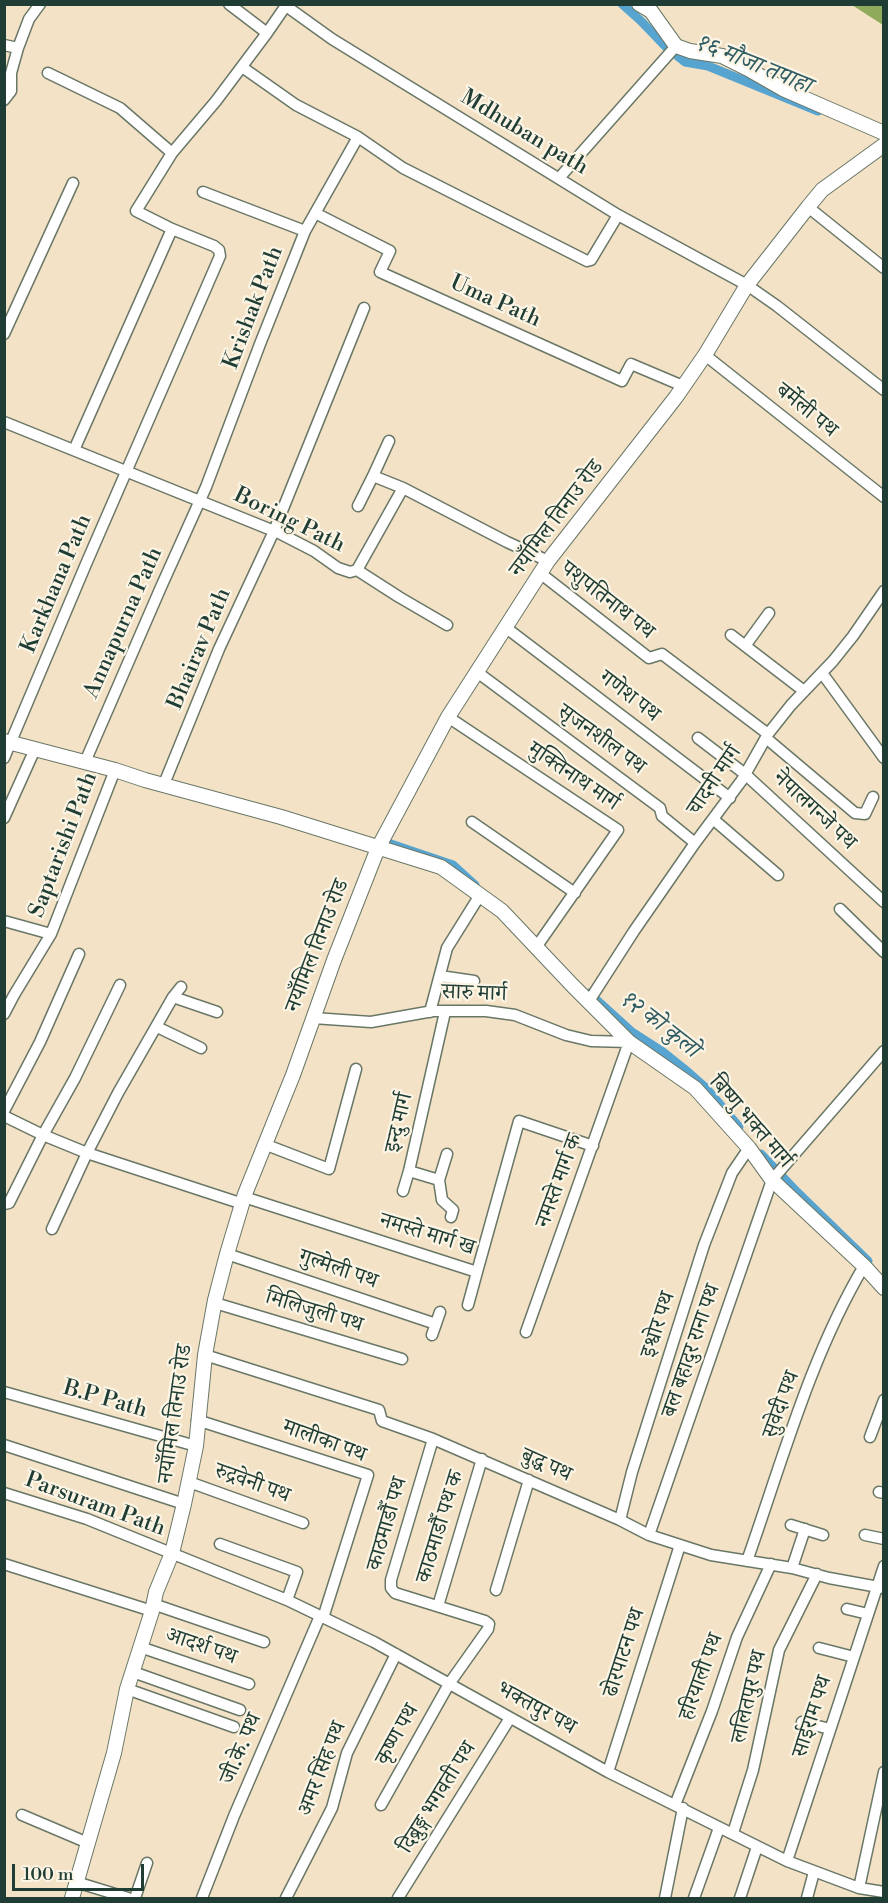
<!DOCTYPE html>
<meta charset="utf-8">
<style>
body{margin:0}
#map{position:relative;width:888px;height:1903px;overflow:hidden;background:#f3e2c5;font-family:"Libre Bodoni",serif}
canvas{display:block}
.frame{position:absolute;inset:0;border:6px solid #1f3d34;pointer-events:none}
.scale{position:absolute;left:12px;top:1864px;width:132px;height:27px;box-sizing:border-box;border:3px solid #1f3d34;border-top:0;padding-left:8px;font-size:18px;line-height:21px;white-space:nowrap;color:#1f3d34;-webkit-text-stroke:4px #fcf5e5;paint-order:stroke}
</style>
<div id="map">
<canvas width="888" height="1903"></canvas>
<div class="frame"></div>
<div class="scale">100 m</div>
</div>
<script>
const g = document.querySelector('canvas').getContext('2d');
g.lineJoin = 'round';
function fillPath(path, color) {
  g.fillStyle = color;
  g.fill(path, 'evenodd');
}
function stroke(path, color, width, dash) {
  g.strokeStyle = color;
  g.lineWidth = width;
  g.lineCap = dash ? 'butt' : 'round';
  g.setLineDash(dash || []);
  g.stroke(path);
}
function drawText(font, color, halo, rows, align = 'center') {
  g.font = font + ' "Libre Bodoni","Noto Serif Devanagari",serif';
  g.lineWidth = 4.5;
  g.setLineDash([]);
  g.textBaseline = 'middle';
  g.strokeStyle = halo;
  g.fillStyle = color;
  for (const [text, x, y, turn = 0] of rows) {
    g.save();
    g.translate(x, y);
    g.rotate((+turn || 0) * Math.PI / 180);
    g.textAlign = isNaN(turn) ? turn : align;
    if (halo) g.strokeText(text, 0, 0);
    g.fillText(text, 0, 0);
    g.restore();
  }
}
const forest = new Path2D(`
 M852,5h31v20z`);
const canal = new Path2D(`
 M622,4l19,17 24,25 20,16 23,4 110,45
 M382,841l71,24 22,20
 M589,993l43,39 31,20 25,20 18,16 33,39
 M761,1154l36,38 71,69`);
const minor = new Path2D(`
 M229,4l38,29 20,-29
 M286,6l46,33 286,176 129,70 30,21 107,84
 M4,45l14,3 11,-29 11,-15
 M242,67l54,38 62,32 45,31 184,93 4,-1 27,-45
 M48,73l72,35 52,45
 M4,100l7,-9v-18l7,-25
 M560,177l116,-131
 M203,192l102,39
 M808,207l76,61
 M315,213l75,38 -10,21 242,109 9,-17 52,22
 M4,334l69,-151
 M705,355l179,142
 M4,422l275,111 35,18 24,17 12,4 7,-2 46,-82 104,54 41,19
 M389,441l-16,35 30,12
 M74,450l98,-221
 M358,506l15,-30
 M357,570l42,27 48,28
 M540,573l109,85 13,-4 106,80
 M505,627l225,171
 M731,635l73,56
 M745,646l24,-33
 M477,672l183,136 2,8 33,27
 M822,673l62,85
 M448,717l170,113 -81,116
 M698,738l47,36 139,128
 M766,738l89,75 10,1 8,-17
 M4,758l82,-194 134,-308 -1,-6 -5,-4 -42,-17 -36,-18 36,-58 44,-52 51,-68
 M85,762l76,-175 45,-100 54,-143 45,-113 53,-94
 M164,784l55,-135 55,-118 90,-223
 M4,818l31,-69
 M713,819l65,56
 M472,822l103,71
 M840,909l44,43
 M4,921l47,13
 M440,976l34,5
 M120,985l-45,93 -32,57 44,18 156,51
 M173,997l8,-10
 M589,1001l45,-70 61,-88 47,-63 26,-46 23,-29 42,-44 20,-25 31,-45
 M430,1012l17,-64 33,-53
 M445,1012l-36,159 30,9 3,20 11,10 -2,7
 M4,1014l10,-19 37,-61 64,-164
 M313,1018l58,4 62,-11h53l29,4 51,20 25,6 38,1 -103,290
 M157,1027l44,21
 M4,1111l36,-69 39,-88
 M4,1116l39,19 -34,68 -5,1
 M264,1144l65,25 27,-100
 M439,1180l8,-26
 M403,1191l6,-20
 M244,1197l233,75 42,-151 74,25
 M52,1229l35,-76 31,-60 55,-96 44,15
 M227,1254l209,70
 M215,1303l187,56
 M468,1305l9,-33
 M432,1335l8,-23
 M205,1355l174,55 3,11 51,18 187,81 29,15 62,20 81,13 37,10 55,10
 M4,1392l192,54
 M197,1420l171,55 -45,143
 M870,1437l14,-37
 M4,1445l180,59
 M189,1482l114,41
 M879,1492l5,1
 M4,1493l83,26 200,81 87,42 234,130 179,89 72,27 25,4
 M620,1520l12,-48 72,-227 28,-72 17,-25
 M791,1525l32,10
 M649,1535l123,-355 112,-129
 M865,1535l19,4
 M220,1544l77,28 -10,28
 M747,1561c35,-99 63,-204 117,-295
 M4,1564l148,47
 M792,1568l13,-39
 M496,1590l33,-110
 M153,1604l111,38
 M438,1606l44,-147
 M847,1609l21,5
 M140,1647l109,37
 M819,1648l35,9
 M133,1672l107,38
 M127,1689l107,38
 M802,1722l28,7
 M608,1772l72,-227
 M381,1805l68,-121 39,-55 1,-5 -4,-3 -90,-28 -4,-5v-8l42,-141
 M675,1805l37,-94 25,-74 34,-73
 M22,1815l66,28
 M733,1833l20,-63 26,-120 38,-76
 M787,1861l97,-295
 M76,1882l52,16
 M859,1888l25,-116
 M135,1898l12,-35
 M202,1898l32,-82 86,-200
 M286,1898l46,-90 15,-55 49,-99
 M398,1898l112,-180
 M665,1898l18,-90
 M694,1898l25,-70
 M740,1898l17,-51
 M807,1898l7,-26`);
const tertiary = new Path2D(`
 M639,4l12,7 25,35 14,5 32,5 26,13 35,20 101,44
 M4,741l111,29 30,10 136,37 160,50 61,44 71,75 56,56 66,46 54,60 23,32 92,86 20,22
 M72,1898l42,-145 13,-64 25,-78 4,-19 16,-39 12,-49 12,-58 9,-91 10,-55 12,-46 18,-60 48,-119 41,-115 44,-112 70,-131 100,-156 128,-164 29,-42 42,-70 61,-78 14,-17 62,-45`);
const streetNames = [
 ["Mdhuban path",524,133,31],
 ["Uma Path",495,302,24],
 ["Krishak Path",254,308,-69],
 ["बर्मेली पथ",806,411,39],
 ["नयाँमिल तिनाउ रोड",557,519,-53],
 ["Boring Path",289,521,26],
 ["Karkhana Path",57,584,-67],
 ["पशुपतिनाथ पथ",607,601,38],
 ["Annapurna Path",124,623,-66],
 ["Bhairav Path",200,649,-67],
 ["गणेश पथ",629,697,37],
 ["सृजनशील पथ",601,740,36],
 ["मुक्तिनाथ मार्ग",573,777,34],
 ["चादनी मार्ग",715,781,-56],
 ["नेपालगन्जे पथ",814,811,43],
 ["Saptarishi Path",64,845,-69],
 ["नयाँमिल तिनाउ रोड",318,946,-69],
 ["सारु मार्ग",474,994,2],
 ["बिष्णु भक्त मार्ग",750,1122,49],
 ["इन्दु मार्ग",400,1123,-77],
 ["नमस्ते मार्ग क",560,1181,-70],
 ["नमस्ते मार्ग ख",427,1235,17],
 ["गुल्मेली पथ",338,1270,19],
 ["मिलिजुली पथ",314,1312,17],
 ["इश्वोर पथ",659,1325,-72],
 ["बल बहादुर राना पथ",692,1351,-71],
 ["B.P Path",105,1400,16],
 ["सुवेदी पथ",782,1405,-70],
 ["नयाँमिल तिनाउ रोड",176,1414,-82],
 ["मालीका पथ",324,1442,20],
 ["बुद्ध पथ",546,1466,24],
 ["रुद्रवेनी पथ",252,1484,20],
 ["Parsuram Path",95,1505,20],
 ["काठमाडौँ पथ",388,1524,-74],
 ["काठमाडौँ पथ क",441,1527,-73],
 ["आदर्श पथ",201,1647,19],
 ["ढोरपाटन पथ",625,1653,-72],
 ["हरियाली पथ",702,1677,-70],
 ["ललितपुर पथ",750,1697,-77],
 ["भक्तपुर पथ",536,1709,29],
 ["साईराम पथ",813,1717,-72],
 ["कृष्ण पथ",398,1735,-61],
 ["जी.के. पथ",242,1749,-67],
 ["अमर सिंह पथ",323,1769,-69],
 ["दिब्रुङ्ग भगवती पथ",438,1798,-58]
];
const waterNames = [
 ["१६ मौजा तपाहा",753,65,22],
 ["१२ को कुलो",659,1025,38]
];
fillPath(forest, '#90aa5c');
stroke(canal, '#57a4d0', 9);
stroke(minor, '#697767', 13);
stroke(tertiary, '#697767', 16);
stroke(minor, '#fff', 10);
stroke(tertiary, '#fff', 14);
drawText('22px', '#1f3d34', '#fcf5e5', streetNames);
drawText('italic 24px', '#305c63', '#fcf5e5', waterNames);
</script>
